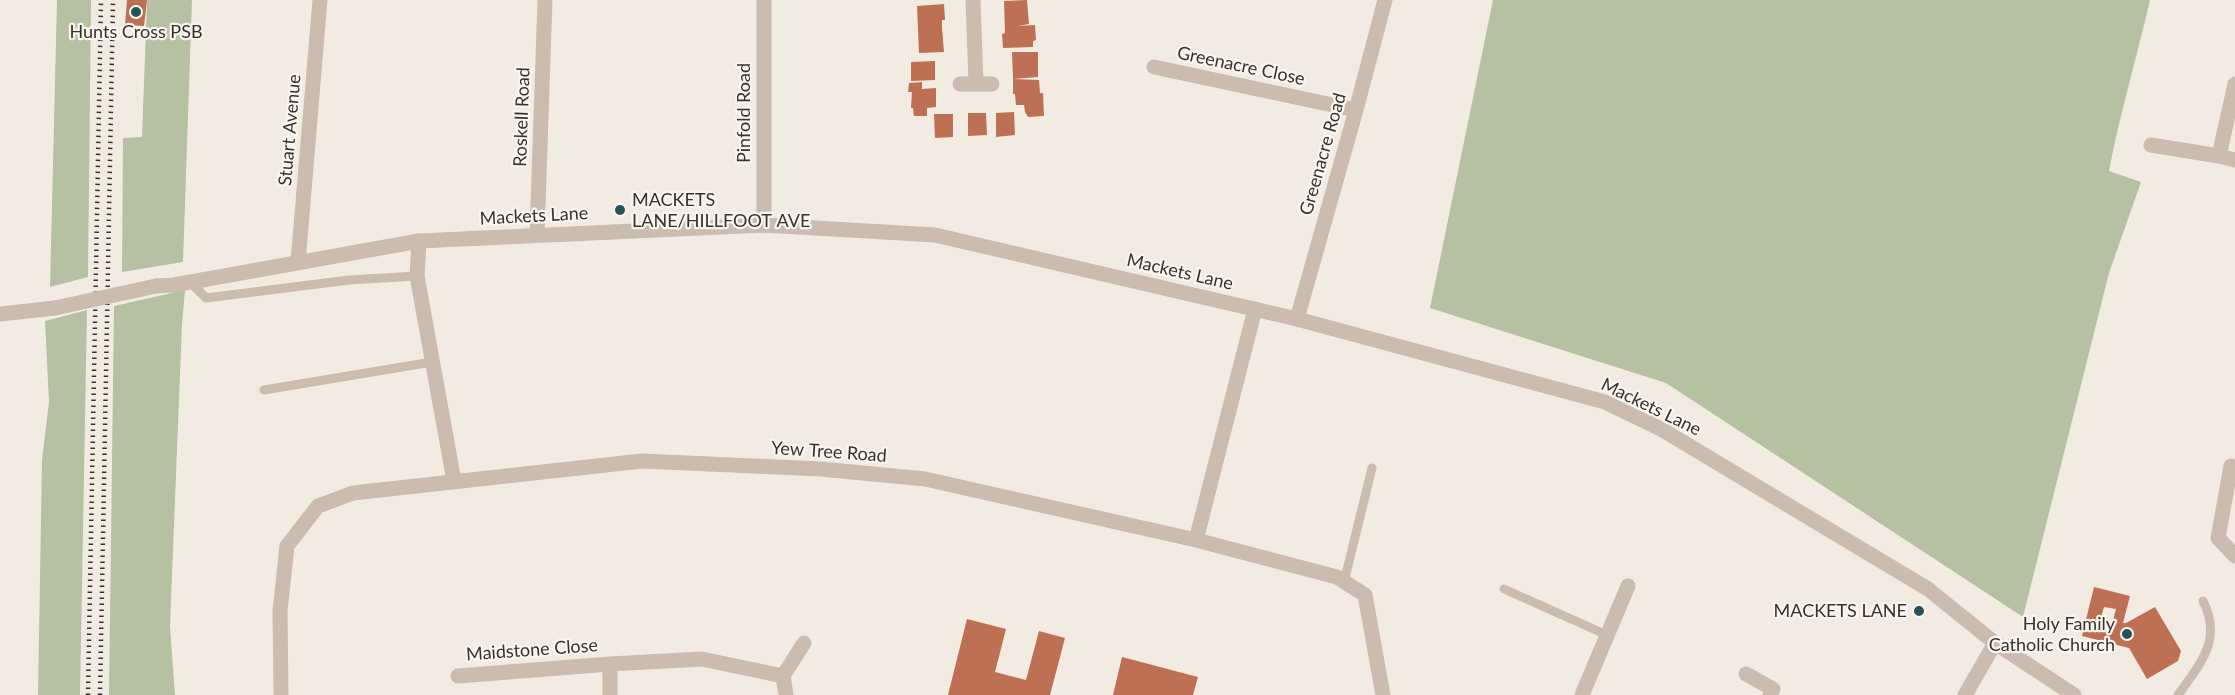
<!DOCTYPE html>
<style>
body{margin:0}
canvas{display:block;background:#f2ebe2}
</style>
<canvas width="2235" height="695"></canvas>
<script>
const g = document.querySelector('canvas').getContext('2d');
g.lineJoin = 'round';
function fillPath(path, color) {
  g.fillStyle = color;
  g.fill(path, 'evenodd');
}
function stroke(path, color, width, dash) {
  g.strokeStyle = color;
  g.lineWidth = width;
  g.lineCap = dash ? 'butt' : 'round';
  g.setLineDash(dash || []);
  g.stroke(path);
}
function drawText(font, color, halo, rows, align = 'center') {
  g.font = font + ' Lato,sans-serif';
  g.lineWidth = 4.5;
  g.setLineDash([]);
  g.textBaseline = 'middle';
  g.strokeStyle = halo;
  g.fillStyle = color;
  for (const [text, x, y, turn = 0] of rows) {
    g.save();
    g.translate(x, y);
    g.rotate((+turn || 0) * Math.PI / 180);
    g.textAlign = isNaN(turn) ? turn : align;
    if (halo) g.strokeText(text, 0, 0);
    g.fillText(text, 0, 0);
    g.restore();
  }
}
const green = new Path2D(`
 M57,0h34l-3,277 -38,10z
 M147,0h45l-9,262 -61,10 1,-134 19,-1z
 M1493,0h657c-13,57 -30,113 -41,171l32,11 -32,91 -86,344 -357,-234 -236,-75z
 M185,290l-3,34 -12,302 5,69h-66l5,-389z
 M87,310l-7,385h-42l4,-235 7,-58 -4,-81z`);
const building = new Path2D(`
 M127,0h20l-3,26 -19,-1z
 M1027,0l2,24 -11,2 17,-1 1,15 -3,1v6l-30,1 -1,-14 3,-1 -1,-32z
 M944,4l1,16h-3v8l2,24 -25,1 -2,-47z
 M1012,52h26v25l-25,2z
 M935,61v19l-24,1v-19z
 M1013,79l26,1 1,13h3l1,23 -16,1 -3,-5 -1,-7h-8l-1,-11h-2z
 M922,82v7l14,-1v19l-9,1v8h-13l-1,-8h-2l1,-16h-4l1,-9z
 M1014,112l1,23 -19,2v-24z
 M968,113h18l1,22 -19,1z
 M934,114h19v23l-18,1z
 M2094,587l36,9 -7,27h3l29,-16 26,44 -3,10 -31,18 -18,-31 -47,-12zM2104,607l12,2 -6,23 -12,-4z
 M967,619l39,10 -11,43 31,8 13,-49 26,7 -15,57h-102z
 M1122,657l76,20 -5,18h-80z`);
const service = new Path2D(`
 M190,282l16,16 143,-18 68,-4
 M264,390l168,-28
 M1344,582l28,-114
 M1504,589l103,46
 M2178,695c22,-31 45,-55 25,-94`);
const minor = new Path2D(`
 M973,0l3,83
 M1154,67l202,43
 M960,84h32
 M2235,84l-16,72 16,4
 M2151,145l68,11
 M764,225v-225
 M537,235l8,-235
 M419,241l-2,35 37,205
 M298,262l22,-262
 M1297,319l59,-209 29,-110
 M2231,466l-13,72 17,18
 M1196,540l59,-231
 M1746,674l27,15 -3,6
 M458,676l152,-12
 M281,695l-1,-84 7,-65 31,-40 35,-13 289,-32 179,8 104,10 271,61 141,37 28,18 18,100
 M610,695v-31l92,-5 81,17
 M786,695l-3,-19 21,-33
 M1582,695l46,-109
 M1965,695l30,-52`);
const tertiary = new Path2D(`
 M156,286l18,-1 245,-44 345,-16 171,10 362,84 308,83 56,27 267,160 67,54 79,52
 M0,314l55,-6`);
const rail = new Path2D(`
 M88,695l13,-695
 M100,695l13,-695`);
const tertiaryBridge = new Path2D(`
 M55,308l101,-22`);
const markers = [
 [136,12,6,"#245459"],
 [620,210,6,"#245459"],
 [1919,611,6,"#245459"],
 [2127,634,6,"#245459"]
];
const poiNames = [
 ["Hunts Cross PSB",136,32,"center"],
 ["MACKETS",632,200,"left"],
 ["LANE/HILLFOOT AVE",632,221,"left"],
 ["MACKETS LANE",1907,611],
 ["Holy Family",2115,624],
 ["Catholic Church",2115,645]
];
const streetNames = [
 ["Greenacre Close",1241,66,12],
 ["Pinfold Road",744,113,-90],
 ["Roskell Road",522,117,-88],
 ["Stuart Avenue",290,130,-85],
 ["Greenacre Road",1323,154,-74],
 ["Mackets Lane",534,216,-3],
 ["Mackets Lane",1180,272,13],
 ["Mackets Lane",1651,407,26],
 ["Yew Tree Road",829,452,4],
 ["Maidstone Close",532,650,-4]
];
fillPath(green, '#b6c1a3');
fillPath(building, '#be7054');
stroke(service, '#cabcae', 9);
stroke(minor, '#cabcae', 15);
stroke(tertiary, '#cabcae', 15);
stroke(rail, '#39312c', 4.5, [1.5, 4.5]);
stroke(tertiaryBridge, '#cabcae', 15);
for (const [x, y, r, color] of markers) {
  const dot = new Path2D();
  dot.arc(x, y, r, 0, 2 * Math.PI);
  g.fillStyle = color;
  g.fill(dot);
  stroke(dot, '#faf5ef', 2);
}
drawText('18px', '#39312c', '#faf5ef', poiNames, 'right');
drawText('18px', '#39312c', '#faf5ef', streetNames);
</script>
